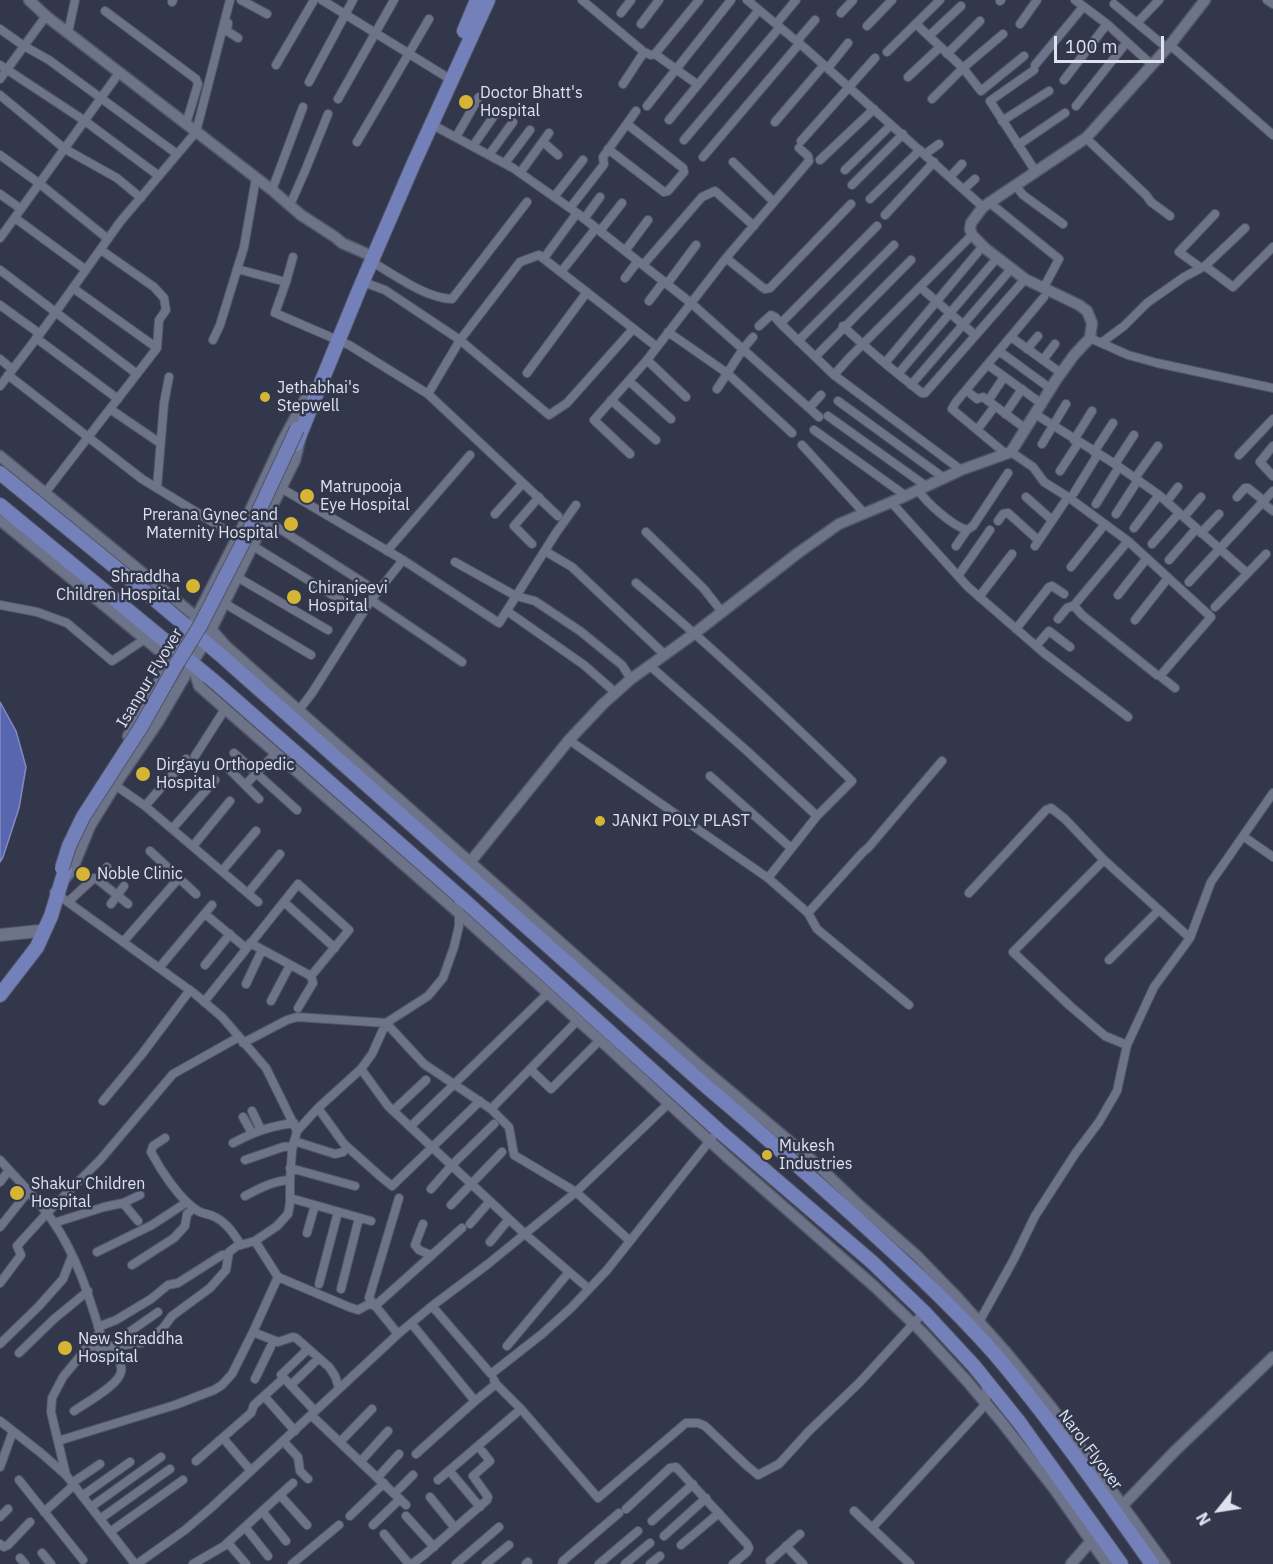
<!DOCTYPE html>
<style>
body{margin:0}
#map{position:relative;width:1273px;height:1564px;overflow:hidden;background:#32374b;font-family:"IBM Plex Sans",sans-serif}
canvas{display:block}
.north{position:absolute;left:1189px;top:1480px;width:60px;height:60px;-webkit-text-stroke:4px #32374b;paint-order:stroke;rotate:240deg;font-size:16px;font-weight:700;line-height:24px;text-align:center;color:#dee2ef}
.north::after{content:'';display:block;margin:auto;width:21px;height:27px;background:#dee2ef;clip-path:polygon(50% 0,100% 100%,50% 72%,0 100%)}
.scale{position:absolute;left:1054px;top:36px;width:110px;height:27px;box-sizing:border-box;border:3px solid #dee2ef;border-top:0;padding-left:8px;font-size:18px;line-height:21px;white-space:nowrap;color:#dee2ef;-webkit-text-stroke:4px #32374b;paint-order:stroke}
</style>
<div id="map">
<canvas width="1273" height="1564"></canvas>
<div class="north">N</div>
<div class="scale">100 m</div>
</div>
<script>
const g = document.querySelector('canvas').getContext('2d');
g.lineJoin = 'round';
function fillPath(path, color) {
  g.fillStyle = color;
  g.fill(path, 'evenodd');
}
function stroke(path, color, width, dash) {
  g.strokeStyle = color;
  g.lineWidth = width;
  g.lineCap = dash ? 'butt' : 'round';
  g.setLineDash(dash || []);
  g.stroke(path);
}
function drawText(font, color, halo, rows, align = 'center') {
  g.font = font + ' "IBM Plex Sans",sans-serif';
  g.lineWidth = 5;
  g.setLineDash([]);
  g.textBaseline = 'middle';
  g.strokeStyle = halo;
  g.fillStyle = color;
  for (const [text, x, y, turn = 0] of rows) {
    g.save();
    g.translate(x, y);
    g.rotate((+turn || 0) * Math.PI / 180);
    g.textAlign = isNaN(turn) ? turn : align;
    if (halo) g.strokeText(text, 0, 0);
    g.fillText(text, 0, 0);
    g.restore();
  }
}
const water = new Path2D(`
 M0,702l16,29 10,36 -7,41 -16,49 -3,5z`);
const minor = new Path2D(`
 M241,0l26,14
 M322,0l123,76
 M582,0l62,52 7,3 4,-1 44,-54
 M747,0l59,49 177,158
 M1075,0l32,24 45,41
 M1267,0l6,4
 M1000,1l1,-1
 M172,2l1,-2
 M1114,4l53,44
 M105,11l91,68 2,5 -12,40
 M621,13l10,-13
 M841,13l12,-13
 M228,23l-1,8 11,7
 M1137,23l22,-23
 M641,24l18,-24
 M776,24l20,-24
 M916,24l47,44 18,23 43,-35
 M1020,24l17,-24
 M867,26l25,-26
 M0,29l24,17 25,14 128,94
 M68,33l7,-33
 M929,36l32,-30
 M797,41l18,-21
 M1170,45l103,90
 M887,52l53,-52
 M655,54l43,31
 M947,54l33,-33
 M0,65l85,56 74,55
 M276,65l38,-65
 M1035,65l48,-58
 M828,68l20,-25
 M1034,70l-44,31 46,71
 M908,77l32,-30
 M0,79l46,-63
 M1064,80l43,-56
 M309,82l44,-82
 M623,84l21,-32
 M0,95l65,54 52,29 24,20
 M338,99l56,-99
 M932,99l31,-31 40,-34
 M647,106l84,-106
 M1076,106l51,-64
 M669,120l90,-110
 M1002,121l47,-30
 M775,122l49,-57
 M429,123l84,45 64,45 114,90 118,105 12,-13
 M456,137l23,-40
 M1086,138l60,57 5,7 19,14
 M684,140l96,-113
 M801,141l74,-83
 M357,142l72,-123
 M543,142l15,13
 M1018,145l47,-32
 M473,146l25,-36
 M608,149l56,43 4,-1 16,-19 -1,-4 -56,-44
 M925,154l14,-10
 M0,155l40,29 68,55
 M489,155l24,-33
 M703,157l97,-114
 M820,160l54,-51
 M733,162l41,40
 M505,163l25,-33
 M845,170l46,-45
 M520,173l29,-40
 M950,177l12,-13
 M852,185l51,-51
 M1016,186l7,9 40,29
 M964,189l11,-10
 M272,190l31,-83
 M0,194l21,15
 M554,197l29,-37
 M870,199l50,-49
 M990,203l69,56 -16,30
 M290,205l15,-34 23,-57
 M570,208l32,-41 2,-3 -1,-7 33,-46
 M885,215l49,-53
 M15,218l71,52
 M584,219l16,-22
 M877,226l-95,96v3l52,50 127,95
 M600,231l22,-28
 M0,238l119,-165
 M101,250l53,37 10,11 2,12 -7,10 -2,28
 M625,251l23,-31
 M293,257l-7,25 -11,31 74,32 79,49 32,-54 60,-78 19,-7 118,92
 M544,258l33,-45
 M726,258l36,29 3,2 5,-1 81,-84
 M372,262c23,13 53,36 80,37l75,-97
 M643,265l59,-68 13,-6 39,35
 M1205,266l40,-38
 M1201,268l-22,-16 36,-38
 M237,269l49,13
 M0,270l137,104
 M561,272l35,-44
 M625,278l13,-17
 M363,282l22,8 75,50 89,75 18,-12 66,-74
 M667,284l29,-39
 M920,287l55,48
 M649,301l15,-20
 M0,305l40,29
 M759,326l12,-11 4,2 7,8
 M843,326c25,24 52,46 79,67h3l100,-114
 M668,332l59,41 65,60
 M1011,337l50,36
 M36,338l82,61
 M1090,338l38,17 29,8 116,25
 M213,340l7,-15 24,-78 12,-69
 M798,341l96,-96
 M1101,343l23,-17 23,-23 37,-26 21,-11 28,21 40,-40
 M1027,349l11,-13
 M999,351l52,38
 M815,357l96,-97
 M0,359l12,10
 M647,360l39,37
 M1043,360l12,-16
 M885,363l98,-117
 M988,365l54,39
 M527,373l60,-81
 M898,374l99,-116
 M8,375l134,104 95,58
 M834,375l15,-17 123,-123
 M629,381l42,38
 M911,385l100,-116
 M0,386l45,-59 75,-105 76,-90 34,-132
 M717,389l26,-40 10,-12
 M966,390l11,9 6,-2 43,32
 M428,394l130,122
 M611,400l45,40
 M838,401l106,77
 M988,401l16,-24
 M809,408l10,9
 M110,409l50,34
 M1005,414l17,-25
 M1035,414l80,50 44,31 88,78
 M828,416l98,70
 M814,430l92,66
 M977,430l18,-24
 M1074,440l18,-29
 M1042,444l24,-40
 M802,445l62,68
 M1273,446l-13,16 13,14
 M1011,452l22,15 11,15 24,15 60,44 83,76 -51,59 -3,-1 -75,-60 -7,-8 1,-4 52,-62
 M1094,452l19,-29
 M630,454l-36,-34 53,-60 79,-102 83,-97 -1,-5 -9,-8
 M1006,454l-54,-45 4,-7 88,-105
 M1239,455l34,-36
 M1115,464l19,-29
 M1060,471l19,-29
 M1135,478l23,-32
 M157,488l7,-85 5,-26
 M281,488l122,72 -32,40 -59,93 -13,17
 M918,490c9,13 33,35 49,40l6,-4 35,-53
 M45,493l112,-145 -84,-60
 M1074,493l24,-39
 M1026,497l26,23
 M1237,497l8,-9h3l16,13
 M1167,501l11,-14
 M891,502l77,85 76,66 84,64
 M1263,503l10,8
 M1096,504l23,-37
 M495,514l28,-31
 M1116,514l22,-34
 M1184,517l17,-20
 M266,520l112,72
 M998,521l5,-7 5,-1 30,27
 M1134,528l25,-33
 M646,532l58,57 18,23
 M1201,533l18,-19
 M532,544l-18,-18 25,-29
 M1152,544l27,-31
 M253,546l99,61
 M956,546l11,-16
 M1035,546l33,-49
 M387,551l83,-96
 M545,551l27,16 92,87
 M403,560l96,63 57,-90 20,-28
 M1169,560l27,-31
 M455,562l61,34 19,5 45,30 42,34 9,14
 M1071,567l34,-43
 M958,576l32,-46
 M237,577l91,53
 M1189,582l84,-91
 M636,583c75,63 146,130 216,198l-35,35 -70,-65 -98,-86
 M1118,595l29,-37
 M979,597l33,-43
 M371,600l91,62
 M224,603l87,52
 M0,605l37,7 30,11 45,38 33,-22
 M1215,607l51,-53
 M507,611l77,54 32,28
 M1058,619l9,-11 8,-3
 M1135,620l33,-42
 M1016,629l33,-42 3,-1 12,8
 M1036,646l13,-15 21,16
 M1160,676l15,12
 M569,740l199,138 40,35 9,16 92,76
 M234,753l63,57
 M195,756l30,-47
 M226,766l33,33
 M710,776l81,72
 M115,785l30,21 113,96
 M245,785l31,-32
 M145,806l41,-47
 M172,829l43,-49
 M1243,836l30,21
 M193,846l37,-45
 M150,851l46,43
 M222,871l34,-40
 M768,878l49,-62
 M98,880l9,-13
 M54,892l141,102 27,23 44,51 31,63
 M248,893l32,-39
 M969,893l77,-83 5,-2 14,11 39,41
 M68,902l26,-24 3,1 31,25
 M284,902l51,46
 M111,904l13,-18
 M808,913l55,-61 5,-4 74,-87
 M205,914l41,34
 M123,942l56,-64
 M250,943l61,33
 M1109,960l50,-50
 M205,965l25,-31
 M159,968l53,-63
 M246,984l16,-34
 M271,1001l19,-36
 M204,1002l94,-118 51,46 -38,46 2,7 -15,25
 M243,1043l44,-23 10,-3 89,6 38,41 67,45 18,18 5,28 62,37 54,49
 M1127,1045l-22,-9 -36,-31 -56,-53 91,-92 86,78
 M361,1069l27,37 137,128 64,55
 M530,1069l21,20 49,-49
 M103,1101l39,-47 48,-64
 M318,1108l26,36 37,33 11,9 88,-85
 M491,1109l87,-89
 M252,1111l9,19
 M393,1111l33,-31
 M243,1117l9,16
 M410,1127l138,-134
 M165,1138l-12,8 -2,6c10,19 29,48 47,59 5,3 12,3 17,6 12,6 19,17 26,28
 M294,1141l41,13 8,-2
 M233,1143c21,-11 37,-17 61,-20
 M0,1160c17,19 37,39 52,60 24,34 36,73 48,112l-37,45 -11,21 -1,14 15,63
 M245,1160l38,-13 10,-1
 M290,1168l65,18
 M0,1182l9,-12
 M431,1189l21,-24 42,-41
 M245,1196c15,-8 28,-15 45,-16
 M290,1198l81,23
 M123,1203l15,18
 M451,1205l51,-53
 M54,1223l50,-16 19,-4 17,-8
 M423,1224l-8,21 4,5 12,5
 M470,1224l20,-23
 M0,1227l28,-35
 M307,1233l8,-28
 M490,1242l19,-23
 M97,1252l55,-27 35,-23
 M132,1265l42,-27 11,-12 2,-12 7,-6
 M278,1277l71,30 9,3 11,-6 6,2 87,-78
 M0,1283l21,-28 -4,-9 30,-33 53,-53 73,-86 66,-37
 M319,1284l19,-72
 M341,1289l18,-71
 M432,1306l56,-42 88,-72 93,-89
 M979,1322l35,-63 21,-43 40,-62 24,-32 18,-31 10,-46 27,-58 36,-49 21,-56 62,-89
 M411,1323l64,78 21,-17 -2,-4
 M98,1327l18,-7 35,-21 17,-14 10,-2 44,-28h3l3,3
 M253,1332l25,10 15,-5 3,1 33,29 6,9 4,12
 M398,1334l-29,-36 30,-100
 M0,1344l39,-38 24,-27 9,-23
 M126,1345l-1,-6 3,-6 30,-21
 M507,1346l62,-74
 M85,1349l56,-6 12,-6 10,-9 9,-12 38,-28 16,-18 3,-18 8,-6 18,-5 22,-15 11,-12 2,-11v-23l2,-30 5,-19 21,-23 43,-39 11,-15 14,-31 42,-27 15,-18 11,-31 5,-21v-30
 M308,1349l-27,26 34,36
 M19,1353l35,-34 34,-28
 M284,1378l-20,18 31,35
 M255,1379l18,-37
 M291,1385l28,-27
 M521,1409l77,89 88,-75h12l7,3 41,39 12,10 21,-11 30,-33 51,-49 64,-70
 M74,1411c10,-7 45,-26 47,-39 2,-8 -6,-19 -9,-26
 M311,1415l95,90
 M0,1421l41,32 25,22 69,89
 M223,1438l28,33
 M58,1441l117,-36 39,-15 8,-5 10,-11 21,-42 25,-55 -23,-36
 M283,1441l15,16 2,14 8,8
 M340,1442l32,-33
 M416,1454l59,-53
 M196,1461l55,-48 3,-8 10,-9
 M361,1461l27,-30
 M0,1467l13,-36
 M453,1475l27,32
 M378,1477l21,-23
 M19,1480l64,80
 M438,1480l83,-71 -25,-25
 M72,1483l28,-19
 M395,1493l18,-18
 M280,1495l27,30
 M82,1496l48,-34
 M430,1497l25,31
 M91,1507l70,-50
 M626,1509l44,-41 6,-1 71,77 2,4 -2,4 -14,12
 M262,1511l24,30
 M854,1511l56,53
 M44,1512l30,-27
 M350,1516l34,-33
 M406,1516l28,31
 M0,1517l8,-8
 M100,1519l70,-50
 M652,1521l41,-37
 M373,1525l27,-26
 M245,1527l23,29
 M872,1528l114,-124v-23
 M110,1532l73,-52
 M384,1534l25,30
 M664,1536l42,-38
 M228,1543l18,21
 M0,1544l4,3 4,-2 22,-23
 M681,1545l38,-32
 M786,1546l17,18
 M42,1553l9,11
 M20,1558l5,6
 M770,1561l30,-27
 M137,1564l48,-34 27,-23 186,-173 34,-28 59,68 51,-40 29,-26 36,-38 105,-132
 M193,1564l31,-18 69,-63
 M292,1564l47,-39
 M412,1564l12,-9 63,-55 1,-3 -15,-21 17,-15 -8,-10
 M456,1564l43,-37
 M486,1564l23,-19
 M526,1564l2,-2
 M562,1564l1,-3 56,-48
 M599,1564l39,-33
 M625,1564l25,-21
 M650,1564l10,-8`);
const tertiary = new Path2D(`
 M29,0l17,16 226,174 29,25 34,22 7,6 32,14
 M0,456l211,173 15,17
 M0,520l157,129 19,1
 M206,642l20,4 473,419 114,96 46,44 57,50 41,42 48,54 47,57 113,156
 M192,663l7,23 260,227 152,137 115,106 149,131 47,45 44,48 34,40 55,70 52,74
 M128,736l72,-126 40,-78 42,-90 29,-54
 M463,871l106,-131 34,-36 28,-25 64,-46 103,-80 41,-29 62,-26 60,-28 50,-18 45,-72 18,-25 16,-17 2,-15 -5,-12 -8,-6 -54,-26 -39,-30 -14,-14 -2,-6 1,-6 12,-16 103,-69 84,-93 35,-45
 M63,881l9,-11 18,-44 29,-47 39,-57 47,-80 90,-182 6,-24
 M1123,1505l51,-53 99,-95
 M1071,1564l20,-23`);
const secondary = new Path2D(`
 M0,935l39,-4 4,2`);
const primary = new Path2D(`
 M464,31l13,-31
 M296,444l63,-154 54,-125 75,-165
 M0,473l159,130 65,55 483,429c47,39 92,80 137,120 52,47 104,94 150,146 57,67 108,140 158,211
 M0,505l215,177 251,220 252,228 154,132 52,50 50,54 45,56 102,142
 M0,995l37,-48 14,-31 14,-46`);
const primaryBridge = new Path2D(`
 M62,868l7,-22 14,-29 58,-90 35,-62 24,-39 56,-109 41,-88`);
const markers = [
 [466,102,8,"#d6b534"],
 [265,397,6,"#d6b534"],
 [307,496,8,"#d6b534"],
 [291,524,8,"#d6b534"],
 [193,586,8,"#d6b534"],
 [294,597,8,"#d6b534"],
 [143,774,8,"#d6b534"],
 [600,821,6,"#d6b534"],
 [83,874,8,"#d6b534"],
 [767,1155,6,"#d6b534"],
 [17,1193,8,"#d6b534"],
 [65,1348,8,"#d6b534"]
];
const poiNames = [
 ["Doctor Bhatt's",480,93],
 ["Hospital",480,111],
 ["Jethabhai's",277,388],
 ["Stepwell",277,406],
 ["Matrupooja",320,487],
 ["Eye Hospital",320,505],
 ["Prerana Gynec and",278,515,"right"],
 ["Maternity Hospital",278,533,"right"],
 ["Shraddha",180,577,"right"],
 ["Children Hospital",180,595,"right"],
 ["Chiranjeevi",308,588],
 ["Hospital",308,606],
 ["Dirgayu Orthopedic",156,765],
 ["Hospital",156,783],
 ["JANKI POLY PLAST",612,821],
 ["Noble Clinic",97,874],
 ["Mukesh",779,1146],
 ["Industries",779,1164],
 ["Shakur Children",31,1184],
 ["Hospital",31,1202],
 ["New Shraddha",78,1339],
 ["Hospital",78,1357]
];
const streetNames = [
 ["Isanpur Flyover",150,678,-59],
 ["Narol Flyover",1090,1450,53]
];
fillPath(water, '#5866af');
stroke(water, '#808bc2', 1.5);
stroke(minor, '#515565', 10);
stroke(tertiary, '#515565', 13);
stroke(secondary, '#515565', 14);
stroke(primary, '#515565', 16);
stroke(minor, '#6d7389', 8);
stroke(tertiary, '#6d7389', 10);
stroke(secondary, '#6d7389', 12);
stroke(primary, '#7480ba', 14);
stroke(primaryBridge, '#515565', 16, []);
stroke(primaryBridge, '#7480ba', 14);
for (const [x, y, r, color] of markers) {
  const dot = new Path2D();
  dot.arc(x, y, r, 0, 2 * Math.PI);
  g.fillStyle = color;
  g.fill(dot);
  stroke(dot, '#32374b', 2);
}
drawText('16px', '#dee2ef', '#32374b', poiNames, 'left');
drawText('16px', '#dee2ef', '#32374b', streetNames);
</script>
